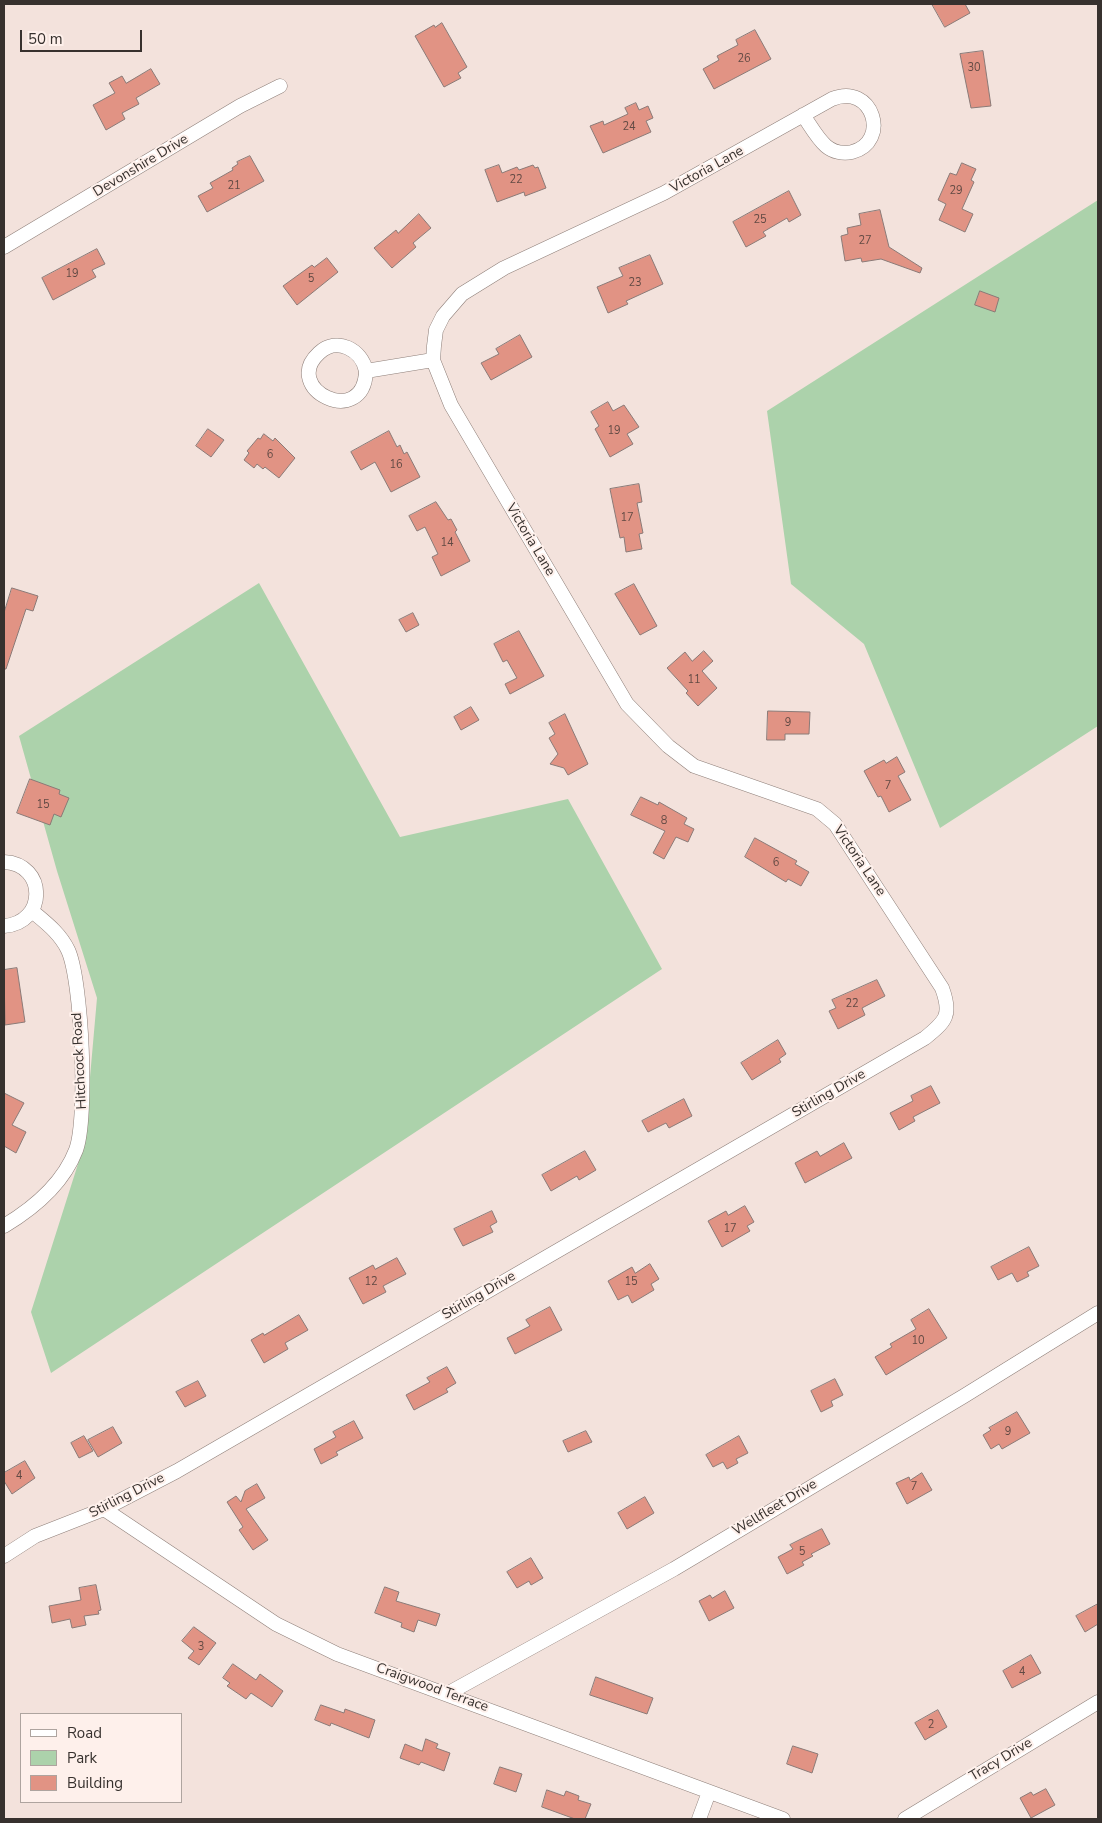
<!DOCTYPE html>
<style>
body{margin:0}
#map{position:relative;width:1102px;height:1823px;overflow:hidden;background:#f3e2dc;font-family:"Nunito Sans",sans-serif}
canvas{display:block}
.frame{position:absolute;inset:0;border:5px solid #37312e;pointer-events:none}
.legend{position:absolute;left:20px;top:1713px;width:162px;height:90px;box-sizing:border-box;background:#fef0eb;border:1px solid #aea49f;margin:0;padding:6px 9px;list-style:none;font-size:15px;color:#37312e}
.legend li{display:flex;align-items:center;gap:10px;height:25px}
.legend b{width:25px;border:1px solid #aea49f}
.scale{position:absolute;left:20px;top:30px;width:122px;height:22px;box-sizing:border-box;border:2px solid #37312e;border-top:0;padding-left:6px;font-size:15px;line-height:18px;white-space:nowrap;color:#37312e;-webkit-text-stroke:4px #fef0eb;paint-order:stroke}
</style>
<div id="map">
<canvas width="1102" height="1823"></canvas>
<div class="frame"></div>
<ul class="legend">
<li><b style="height:6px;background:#fff"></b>Road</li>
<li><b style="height:14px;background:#acd2ab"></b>Park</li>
<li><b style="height:14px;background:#e19384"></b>Building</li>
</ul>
<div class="scale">50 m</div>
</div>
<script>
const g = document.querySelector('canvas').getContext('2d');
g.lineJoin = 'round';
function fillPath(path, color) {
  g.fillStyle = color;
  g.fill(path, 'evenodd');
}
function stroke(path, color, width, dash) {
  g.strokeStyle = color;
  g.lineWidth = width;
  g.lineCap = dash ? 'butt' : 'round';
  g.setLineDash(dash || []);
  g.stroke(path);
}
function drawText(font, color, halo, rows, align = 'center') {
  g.font = font + ' "Nunito Sans",sans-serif';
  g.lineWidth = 4;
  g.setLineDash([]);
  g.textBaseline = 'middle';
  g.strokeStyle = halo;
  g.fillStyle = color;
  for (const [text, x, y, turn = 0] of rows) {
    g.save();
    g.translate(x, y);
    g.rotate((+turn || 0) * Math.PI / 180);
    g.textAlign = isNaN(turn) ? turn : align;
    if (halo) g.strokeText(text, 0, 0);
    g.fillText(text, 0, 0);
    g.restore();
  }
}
const green = new Path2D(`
 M1098,200v526l-158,102 -76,-184 -73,-60 -24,-173z
 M259,583l141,254 168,-38 94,170 -611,404 -20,-61 53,-167 13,-147 -40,-127 -38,-135z`);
const building = new Path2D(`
 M932,4h33l5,9 -25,14z
 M442,23l25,44 -9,6 3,5 -17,9 -29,-51 19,-11 1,2z
 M755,30l16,29 -57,30 -11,-20 16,-9 -2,-4 21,-11 -2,-5z
 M983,51l8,55 -20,2 -11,-54z
 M151,69l9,15 -24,14 3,6 -17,9 3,6 -19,11 -13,-25 22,-12 -6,-10 13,-7 4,7z
 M636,103l3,7 9,-4 5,12 -7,3 5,11 -48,21 -13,-27 13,-5 1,4 24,-11 -3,-6z
 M250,156l14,25 -57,31 -9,-16 15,-8 -3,-5 23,-13 -1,-2 6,-4 -1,-2z
 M962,163l14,6 -5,11 3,2 -12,27 11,5 -8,18 -26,-12 7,-16 -8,-4 12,-27 6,2z
 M499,165l3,8 15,-6 2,3 14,-5 2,3 3,-1 8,21 -21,8 -1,-4 -27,10 -12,-32z
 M789,191l12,24 -12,7 -2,-4 -24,14 3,4 -20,11 -13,-25z
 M880,210l9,37 33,21 -2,5 -39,-14 -19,3 -1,-4 -16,3 -4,-25 7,-2 -1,-6 14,-3 -2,-11z
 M419,214l12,14 -18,15 3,4 -24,21 -18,-20 22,-18 2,3z
 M97,249l8,15 -13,6 4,7 -43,23 -11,-22z
 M650,255l13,29 -37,17 2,3 -20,9 -11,-26 26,-11 -4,-8z
 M327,258l11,14 -41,33 -14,-19 29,-21 2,2z
 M980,291l19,7 -4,14 -20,-7z
 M520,335l12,22 -41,23 -10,-17 18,-9 -3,-5z
 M608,402l5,9 11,-6 15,22 -12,7 6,10 -23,13 -15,-28 4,-3 -8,-14z
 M208,429l16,11 -13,17 -15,-11z
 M389,431l8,16 3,-2 4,9 3,-2 13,25 -29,15 -16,-30 -14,8 -10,-18z
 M264,434l9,7 2,-3 20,20 -16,20 -14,-11 -2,2 -6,-5 -3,4 -10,-8 5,-7 -2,-2 11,-13 2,1z
 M639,484l3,18 -5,1 6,30 -4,1 3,15 -16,3 -2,-15 -4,1 -2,-10 -8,-39z
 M436,502l12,18 3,-1 6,11 -2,2 15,29 -29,15 -9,-19 6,-3 -13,-27 -8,4 -8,-15z
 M634,584l23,42 -17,9 -25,-41z
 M12,588l26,8 -5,15 -7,-2 -20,60h-2v-56z
 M413,613l6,12 -13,7 -7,-12z
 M519,631l25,45 -34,18 -5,-10 12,-6 -10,-18 -4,2 -9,-18z
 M704,651l9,10 -11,10 15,17 -19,18 -12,-13 2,-2 -21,-23 18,-16 7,9z
 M471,707l8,13 -18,10 -7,-13z
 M768,711l42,1 -1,22h-24v6h-18z
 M565,714l23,50 -20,11 -4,-7 -14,-4 8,-10 -9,-16 6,-4 -6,-11z
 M897,757l8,15 -7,4 13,24 -22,12 -8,-16 -3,1 -14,-26 20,-11 2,3z
 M30,779l30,11 -1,4 10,4 -8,19 -7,-3 -4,11 -33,-12z
 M641,797l17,8 1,-3 28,16 -3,6 10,5 -6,13 -12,-5 -12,22 -11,-6 12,-22 -34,-16z
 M755,838l42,23 -2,3 14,8 -8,14 -13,-7 -2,3 -41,-25z
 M17,968l8,54 -20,3 -1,-55z
 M877,980l8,16 -23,12 3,7 -27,14 -9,-18 7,-3 -4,-8z
 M778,1040l8,14 -7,5 2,3 -29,18 -11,-17z
 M931,1086l9,17 -27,14 2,4 -16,9 -9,-17 23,-12 -2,-5z
 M4,1093l20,10 -12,22 14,7 -10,21 -12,-7z
 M684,1099l8,17 -23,12 -3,-5 -18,9 -6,-11z
 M844,1143l8,15 -47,25 -10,-20 22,-12 3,5z
 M585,1151l11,19 -17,10 -2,-4 -26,15 -9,-16z
 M745,1206l9,16 -7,4 3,5 -28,16 -14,-26 18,-10 2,4z
 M492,1211l5,11 -7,4 3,6 -30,14 -9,-17z
 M1029,1247l10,19 -12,6 2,4 -12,6 -5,-9 -14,7 -7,-13z
 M397,1258l9,16 -23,12 3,6 -23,12 -14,-26 24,-13 2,4z
 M650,1264l9,15 -8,5 3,6 -22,13 -4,-8 -10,5 -10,-19 24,-14 3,6z
 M550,1307l12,23 -47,24 -8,-16 23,-12 -4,-6z
 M929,1309l18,29 -61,37 -11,-18 17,-10 -2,-3 26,-15 -5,-9z
 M299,1315l9,15 -23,13 3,6 -24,14 -13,-23 12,-7 1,2z
 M447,1367l9,16 -10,6 2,3 -34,18 -8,-15 24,-13 -3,-4z
 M835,1379l8,16 -12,6 2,5 -12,6 -10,-21z
 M198,1381l8,15 -21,11 -9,-15z
 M1017,1412l13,21 -28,16 -3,-5 -8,5 -8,-14 8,-5 -2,-2z
 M354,1421l9,17 -27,14 2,3 -17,9 -7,-15 22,-12 -3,-5z
 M113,1427l9,16 -24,14 -10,-17z
 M586,1431l6,11 -24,10 -5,-11z
 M84,1436l9,15 -14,7 -8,-15z
 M739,1436l9,17 -12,6 2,4 -11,6 -4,-7 -10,5 -7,-12z
 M25,1461l10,17 -23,16 -8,-13v-8z
 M922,1473l10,17 -25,14 -11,-21 13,-6 1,3z
 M257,1484l8,14 -19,11 22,31 -15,10 -14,-20 4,-3 -16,-25 9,-6 5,6 4,-11z
 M645,1497l9,16 -27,16 -9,-16z
 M822,1529l8,15 -19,10 2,2 -11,6 2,3 -17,9 -9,-17 15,-8 -3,-4z
 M531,1558l12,20 -12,7 -2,-4 -12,7 -10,-16z
 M96,1585l5,25 -3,1 1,3 -15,2 2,9 -14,3 -2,-9 -18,4 -3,-17 32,-6 -2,-12z
 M385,1587l14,5 -3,9 44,13 -4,12 -18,-6 -4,12 -13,-5 1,-4 -27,-10z
 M725,1591l9,17 -25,13 -10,-20 11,-6 2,3z
 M1098,1604v20l-13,8 -9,-16z
 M194,1627l22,16 -17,22 -11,-7 6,-7 -12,-10z
 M1031,1655l10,18 -29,15 -9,-17z
 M233,1664l23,16 4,-6 23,17 -11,16 -21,-14 -5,6 -19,-13 3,-3 -7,-5z
 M596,1677l57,21 -6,16 -57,-19z
 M321,1705l23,8 1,-4 30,11 -6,18 -38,-15 -1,3 -15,-6z
 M938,1710l9,17 -22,13 -10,-17z
 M426,1739l12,5 -2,4 14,5 -6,18 -23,-9 -2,3 -19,-7 5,-14 17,7z
 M793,1746l25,8 -6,19 -25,-9z
 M500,1767l22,7 -6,18 -22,-8z
 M1046,1789l9,16 -24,13 -11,-20 11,-6 2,3z
 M547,1790l17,6 2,-5 13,5 -1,4 13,4 -6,15h-10l-33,-12z`);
const street = new Path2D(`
 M4,247l236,-141 40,-20
 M366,371c-4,-21 -29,-35 -47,-18 -39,36 45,77 47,18l67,-11
 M4,862c43,2 43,61 0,64
 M4,1226c30,-18 59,-42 72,-76 12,-32 6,-170 -8,-200 -8,-17 -23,-28 -36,-39
 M104,1509l172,115 61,30 446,165
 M4,1556l31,-20 69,-27 73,-38 748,-433c21,-17 27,-23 17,-50l-107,-164 -18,-15 -123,-43 -26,-20 -41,-42 -176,-299 -18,-45 1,-14 2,-16 7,-14 19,-22 42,-26 160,-75 168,-94c41,-17 59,43 20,53 -9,2 -19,0 -26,-6 -9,-8 -16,-21 -23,-31
 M447,1694l227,-125 290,-173 134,-83
 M699,1819l10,-27
 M905,1819l193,-117`);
const numberNames = [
 ["26",744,59],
 ["30",974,68],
 ["24",629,127],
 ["22",516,180],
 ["21",234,186],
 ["29",956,191],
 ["25",760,220],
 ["27",865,241],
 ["19",72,274],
 ["5",311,279],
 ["23",635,283],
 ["19",614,431],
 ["6",270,455],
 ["16",396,465],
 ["17",627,518],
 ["14",447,543],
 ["11",694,680],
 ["9",788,723],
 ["7",888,786],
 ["15",43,805],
 ["8",664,821],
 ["6",776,863],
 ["22",852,1004],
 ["17",730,1229],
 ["12",371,1282],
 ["15",631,1282],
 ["10",918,1341],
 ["9",1008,1432],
 ["4",19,1476],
 ["7",914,1487],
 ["5",802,1552],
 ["3",201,1647],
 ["4",1022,1672],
 ["2",931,1725]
];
const streetNames = [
 ["Devonshire Drive",141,166,-31],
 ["Victoria Lane",707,170,-29],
 ["Victoria Lane",530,540,59],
 ["Victoria Lane",859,861,56],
 ["Hitchcock Road",80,1061,-93],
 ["Stirling Drive",829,1094,-30],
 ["Stirling Drive",479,1296,-30],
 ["Stirling Drive",127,1496,-27],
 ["Wellfleet Drive",775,1508,-31],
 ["Craigwood Terrace",432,1688,20],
 ["Tracy Drive",1001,1760,-31]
];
fillPath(green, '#acd2ab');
fillPath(building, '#e19384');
stroke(building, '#8a7a77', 1);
stroke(street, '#8e7f79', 15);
stroke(street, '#fff', 14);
drawText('11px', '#624a44', null, numberNames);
drawText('14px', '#37312e', '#fef0eb', streetNames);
</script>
